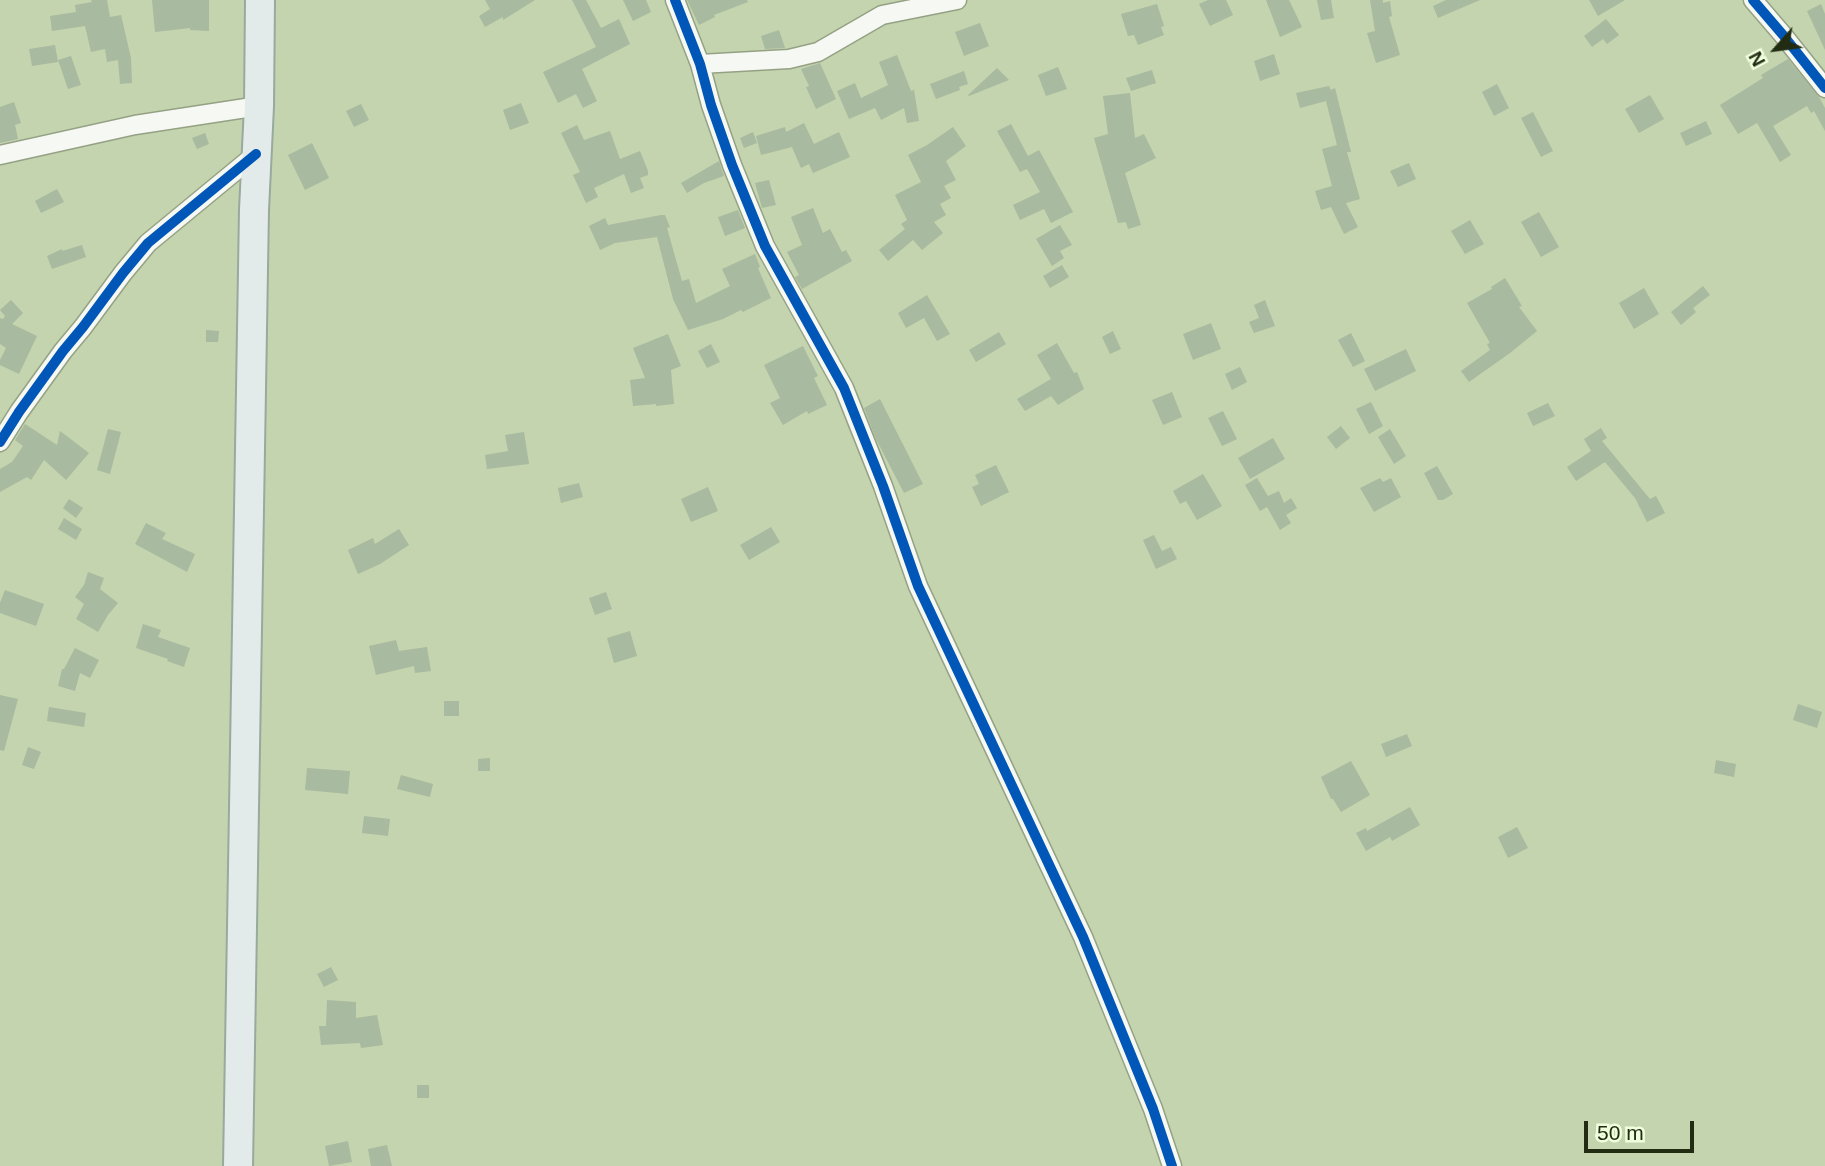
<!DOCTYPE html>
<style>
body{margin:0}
#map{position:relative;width:1825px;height:1166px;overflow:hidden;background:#c4d4ae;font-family:Arial,sans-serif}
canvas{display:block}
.north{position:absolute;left:1741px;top:14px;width:70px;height:70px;-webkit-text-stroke:5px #effedc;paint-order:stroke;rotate:242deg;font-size:19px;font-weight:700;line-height:28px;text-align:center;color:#222c12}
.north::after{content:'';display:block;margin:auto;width:24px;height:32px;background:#222c12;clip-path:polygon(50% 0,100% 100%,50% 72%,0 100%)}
.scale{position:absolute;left:1584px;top:1121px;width:110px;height:32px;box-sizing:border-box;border:4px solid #222c12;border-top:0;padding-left:9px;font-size:21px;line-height:24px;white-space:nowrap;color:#222c12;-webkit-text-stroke:5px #effedc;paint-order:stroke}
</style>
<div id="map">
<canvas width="1825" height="1166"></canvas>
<div class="north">N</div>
<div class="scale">50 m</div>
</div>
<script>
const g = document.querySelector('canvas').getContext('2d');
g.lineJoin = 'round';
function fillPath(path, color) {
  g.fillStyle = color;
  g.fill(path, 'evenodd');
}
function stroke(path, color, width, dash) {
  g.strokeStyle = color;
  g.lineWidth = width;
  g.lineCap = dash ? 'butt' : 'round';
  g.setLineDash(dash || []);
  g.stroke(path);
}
const building = new Path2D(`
 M91,0h16l3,17 11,-2 10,43 1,25 -12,1 -2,-24 -11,2 -2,-13 -14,3 -6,-26 -33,5 -2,-15 26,-4 -1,-7 17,-3z
 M152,0h57v31l-19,-1v-2l-35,4z
 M485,0h50l-32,20v-3l-18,10 -6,-11 11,-7z
 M572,0h14l15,28 18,-9 11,25 -48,25 15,32 -14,7 -7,-14 -18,9 -15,-31 53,-25z
 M623,0h23l5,12 -18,9z
 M687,0h60l1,2 -34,13 1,2 -16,8z
 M1208,0h18l7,15 -23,11 -11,-22z
 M1266,0h23l13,27 -22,10z
 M1317,0h14l3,18 -13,2z
 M1370,0h13v3l7,-2 2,15 -3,1 11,38 -24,8 -9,-30 8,-2z
 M1446,0h34l-42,18 -5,-12z
 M1589,0h36l-27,16z
 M1157,4l7,22 -3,1 3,8 -26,10 -4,-10 -6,1 -7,-22z
 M1821,4l4,10v36l-18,-39z
 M1606,19l13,16 -12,9 -4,-5 -11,8 -8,-11z
 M980,23l9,23 -25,10 -9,-24z
 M779,30l6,18 -20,1 -4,-13z
 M55,45l3,17 -26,4 -3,-17z
 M1274,54l6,20 -20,7 -6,-20z
 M897,55l14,36 3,-1 5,31 -12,2 -3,-15 -23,12 -6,-12 -26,11 -12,-28 18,-8 6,15 27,-13 -9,-23z
 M71,56l10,29 -13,4 -10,-29z
 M1788,59l31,38 6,11v23l-11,-20 -3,2 -4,-7 -34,20 18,29 -11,7 -23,-39 -19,11 -18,-29 43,-27 -2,-3z
 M820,63l16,36 -20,10 -10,-22 3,-1 -8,-17z
 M1058,67l9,22 -21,7 -8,-21z
 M997,68l12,12 -40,16 -1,-1z
 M1152,70l4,13 -25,8 -5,-13z
 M964,71l4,13 -9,3 1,3 -24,9 -6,-15z
 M1497,84l12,24 -15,8 -12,-24z
 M1329,86l2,4 4,-2 16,64h-4l13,47 -14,4 12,24 -14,7 -13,-27 -10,3 -6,-19 17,-5 -10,-37 15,-4 -11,-44 -26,7 -4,-15z
 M1130,93l5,45 9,-4 12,24 -31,15 16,52 -13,4 -2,-7 -8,1 -24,-85 14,-4 -5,-38z
 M1650,95l14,24 -25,14 -14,-24z
 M14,102l7,21 -6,2 3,14 -18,4v-36z
 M521,103l8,20 -19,7 -7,-20z
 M361,104l8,16 -15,7 -8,-16z
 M1533,112l20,39 -12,6 -20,-39z
 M1706,121l6,13 -26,12 -6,-13z
 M804,123l10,21 25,-12 11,25 -37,16 -4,-9 -8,4 -9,-21 -31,8 -5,-19 29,-9 1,5z
 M1011,124l17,32 11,-6 34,62 -22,11 -7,-14 -24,11 -7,-15 27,-13 -13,-23 -7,3 -23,-41z
 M577,125l7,15 26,-9 10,28 20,-8 8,20v4l-8,3 4,10 -13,5 -7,-19 -30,14 4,9 -12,6 -13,-28 7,-3 -19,-39z
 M953,127l13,19 -20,15 10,19 -12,6 7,12 -11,6 6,11 -12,7 9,11 -21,17 -9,-10 -25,21 -9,-11 26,-21 -4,-5 6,-4 -12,-25 26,-13 -13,-27 19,-10z
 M753,132l4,11 -13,5 -4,-10z
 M205,133l4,11 -12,5 -5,-11z
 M312,143l17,35 -24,12 -17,-35z
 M719,161l5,15 -20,7 -17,10 -6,-10z
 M1409,163l7,16 -18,8 -8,-16z
 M769,180l7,25 -14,3 -7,-25z
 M57,189l7,13 -23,11 -6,-12z
 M813,208l10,25 7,-4 12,23 4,-2 6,11 -50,28 -7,-12 4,-2 -12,-23 15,-7 -11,-28z
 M738,210l7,18 -20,8 -7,-19z
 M1539,212l20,35 -18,10 -20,-35z
 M661,215h4l5,12 -3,1 15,53 7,-2 7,24 34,-17 -8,-17 33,-15 5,13 -2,1 13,30 -28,14 -2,-2 -18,9 -35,11 -15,-31 -16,-62 -42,6 -15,7 -11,-24 16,-8 3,7z
 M1470,220l14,24 -19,10 -14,-23z
 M1060,225l12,20 -12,6 4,7 -12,8 -16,-27z
 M82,245l4,12 -34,12 -5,-13 15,-7v2z
 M1062,265l7,12 -19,11 -7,-12z
 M1505,278l17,28 -3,1 18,24 -27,22 -41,29 -8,-11 29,-21 -3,-6 3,-1 -23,-40 25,-14 -1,-2z
 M1703,286l7,9 -17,13 3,4 -15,13 -10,-13z
 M1644,288l15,26 -25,15 -15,-26z
 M927,295l23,39 -13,7 -13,-23 -18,10 -8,-15z
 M11,300l12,13 -11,11 25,12 -18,38 -19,-9v-5l6,-12 -6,-4v-26l3,1 2,-3 -5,-6z
 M1265,300l10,26 -21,7 -5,-11 10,-4 -5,-13z
 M1211,323l10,26 -28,11 -10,-26z
 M206,330l13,1 -1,11h-12z
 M1113,331l8,18 -11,5 -8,-17z
 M999,332l7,12 -30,18 -7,-12z
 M1351,333l14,28 -12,6 -15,-27z
 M668,334l13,32 -10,4 3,34 -18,2v-2l-23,2 -3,-26 15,-2 -12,-30z
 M1057,343l17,30 3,-1 7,17 -26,16 -7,-9 -26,15 -8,-12 34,-20 -14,-24z
 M711,344l9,18 -13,6 -9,-17z
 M803,346l15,30 -4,2 13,27 -19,9 -1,-3 -24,14 -13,-22 10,-5 -16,-33z
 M1406,349l10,22 -41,20 -11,-22z
 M1240,367l7,15 -15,8 -7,-16z
 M1172,392l10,25 -19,8 -11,-25z
 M880,399l43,85 -19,9 -28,-54 -12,-31z
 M1371,402l12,24 -14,8 -13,-25z
 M1548,403l7,13 -22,10 -6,-13z
 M1223,411l14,28 -15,7 -14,-28z
 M25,424l32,21 3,-14 29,22 -23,27 -22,-20 -13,20 -4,-3 -27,15v-23l12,-7 11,-16 -8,-6z
 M1341,426l9,12 -14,11 -9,-12z
 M1601,428l6,10 -5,3 48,58 6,-3 9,17 -18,9 -12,-24 -30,-36 -29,19 -9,-14 24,-16 -7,-12z
 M108,429l13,3 -11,42 -13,-4z
 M1390,429l16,27 -12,8 -16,-27z
 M524,432l5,32 -42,5 -2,-14 23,-4 -3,-16z
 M1273,438l12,21 -35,20 -12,-21z
 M996,465l13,27 -28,14 -9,-19 7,-3 -4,-9z
 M1437,466l16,28 -10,6h-5l-14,-27z
 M1203,474l19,32 -25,14 -11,-19 -6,3 -7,-13z
 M1257,478l11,18 11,-5 5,12 7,-5 6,10 -11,7 5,8 -11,7 -13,-23 -7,4 -15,-26z
 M1380,478l3,4 8,-4 10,19 -27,15 -14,-24z
 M579,483l4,14 -22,6 -3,-15z
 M708,487l10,24 -27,11 -10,-23z
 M69,499l14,9 -7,10 -13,-10z
 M64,518l18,11 -6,11 -18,-11z
 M146,523l20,10 -4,6 33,15 -8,18 -52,-28z
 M771,527l9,15 -31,18 -9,-15z
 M399,529l10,16 -29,19 -22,10 -10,-24 25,-12 2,6z
 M1154,535l8,16 9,-4 6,12 -21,10 -13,-29z
 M88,572l16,6 -4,11 18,14 -10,12 -10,17 -22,-13 8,-15 -9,-7 9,-12z
 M5,590l39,14 -8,22 -36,-13v-10z
 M606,592l6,17 -17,6 -6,-17z
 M143,624l18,6 -3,7 32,11 -6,19 -17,-6 1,-2 -32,-11z
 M630,631l7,25 -23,7 -7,-25z
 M396,640l3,11 28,-4 4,24 -16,2 -1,-7 -38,9 -7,-29z
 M75,648l24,12 -9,18 -10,-5 -5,18 -17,-5 4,-17h2z
 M0,695l18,4 -14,52 -4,-1z
 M444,701h15v15h-15z
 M1798,704l24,8 -5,16 -24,-8z
 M49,707l37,6 -2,14 -37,-6z
 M1407,734l5,12 -26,11 -5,-13z
 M28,747l13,5 -7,17 -12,-4z
 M490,758v13h-12v-12z
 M1716,760l20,4 -2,13 -20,-4z
 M1351,761l19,34 -29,17 -8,-13h-2l-10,-22z
 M307,768l43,3 -2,23 -43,-4z
 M401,775l32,9 -3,13 -33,-8z
 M1410,807l10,18 -28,16 -2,-4 -24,14 -10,-18 10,-5 1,3z
 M364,816l26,3 -2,17 -26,-3z
 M1517,827l11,21 -20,10 -10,-21z
 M331,967l7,13 -14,7 -7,-13z
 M327,1000l29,2v16l21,-3 6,30 -22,3 -1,-5 -39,2 -2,-19h7z
 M417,1085h12v13h-12z
 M348,1141l4,21 -23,4 -4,-20z
 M387,1145l5,21h-21l-3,-17z`);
const street = new Path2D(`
 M675,0l25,64 11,41 21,60 33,81 79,142 39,98 35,100 165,351 70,172 19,57
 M1753,0l30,35 42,53
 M700,64l89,-5 29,-7 64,-37 75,-15
 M0,155l135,-30 124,-19
 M0,442l19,-30 44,-61 20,-24 40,-54 25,-30 108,-89`);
const primary = new Path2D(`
 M238,1166l16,-956 5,-104 1,-106`);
const cycleway = new Path2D(`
 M675,0l25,64 11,41 21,60 33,81 79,142 39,98 35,100 165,351 70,172 19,57
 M1753,0l30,35 42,53
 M0,442l19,-30 44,-61 20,-24 40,-54 25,-30 108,-89`);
fillPath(building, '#a8ba9f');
stroke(street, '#95a184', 21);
stroke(primary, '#98a99e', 32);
stroke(street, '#f6f9f3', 18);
stroke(primary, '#e3ebea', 28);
stroke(cycleway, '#0057b8', 10);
</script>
